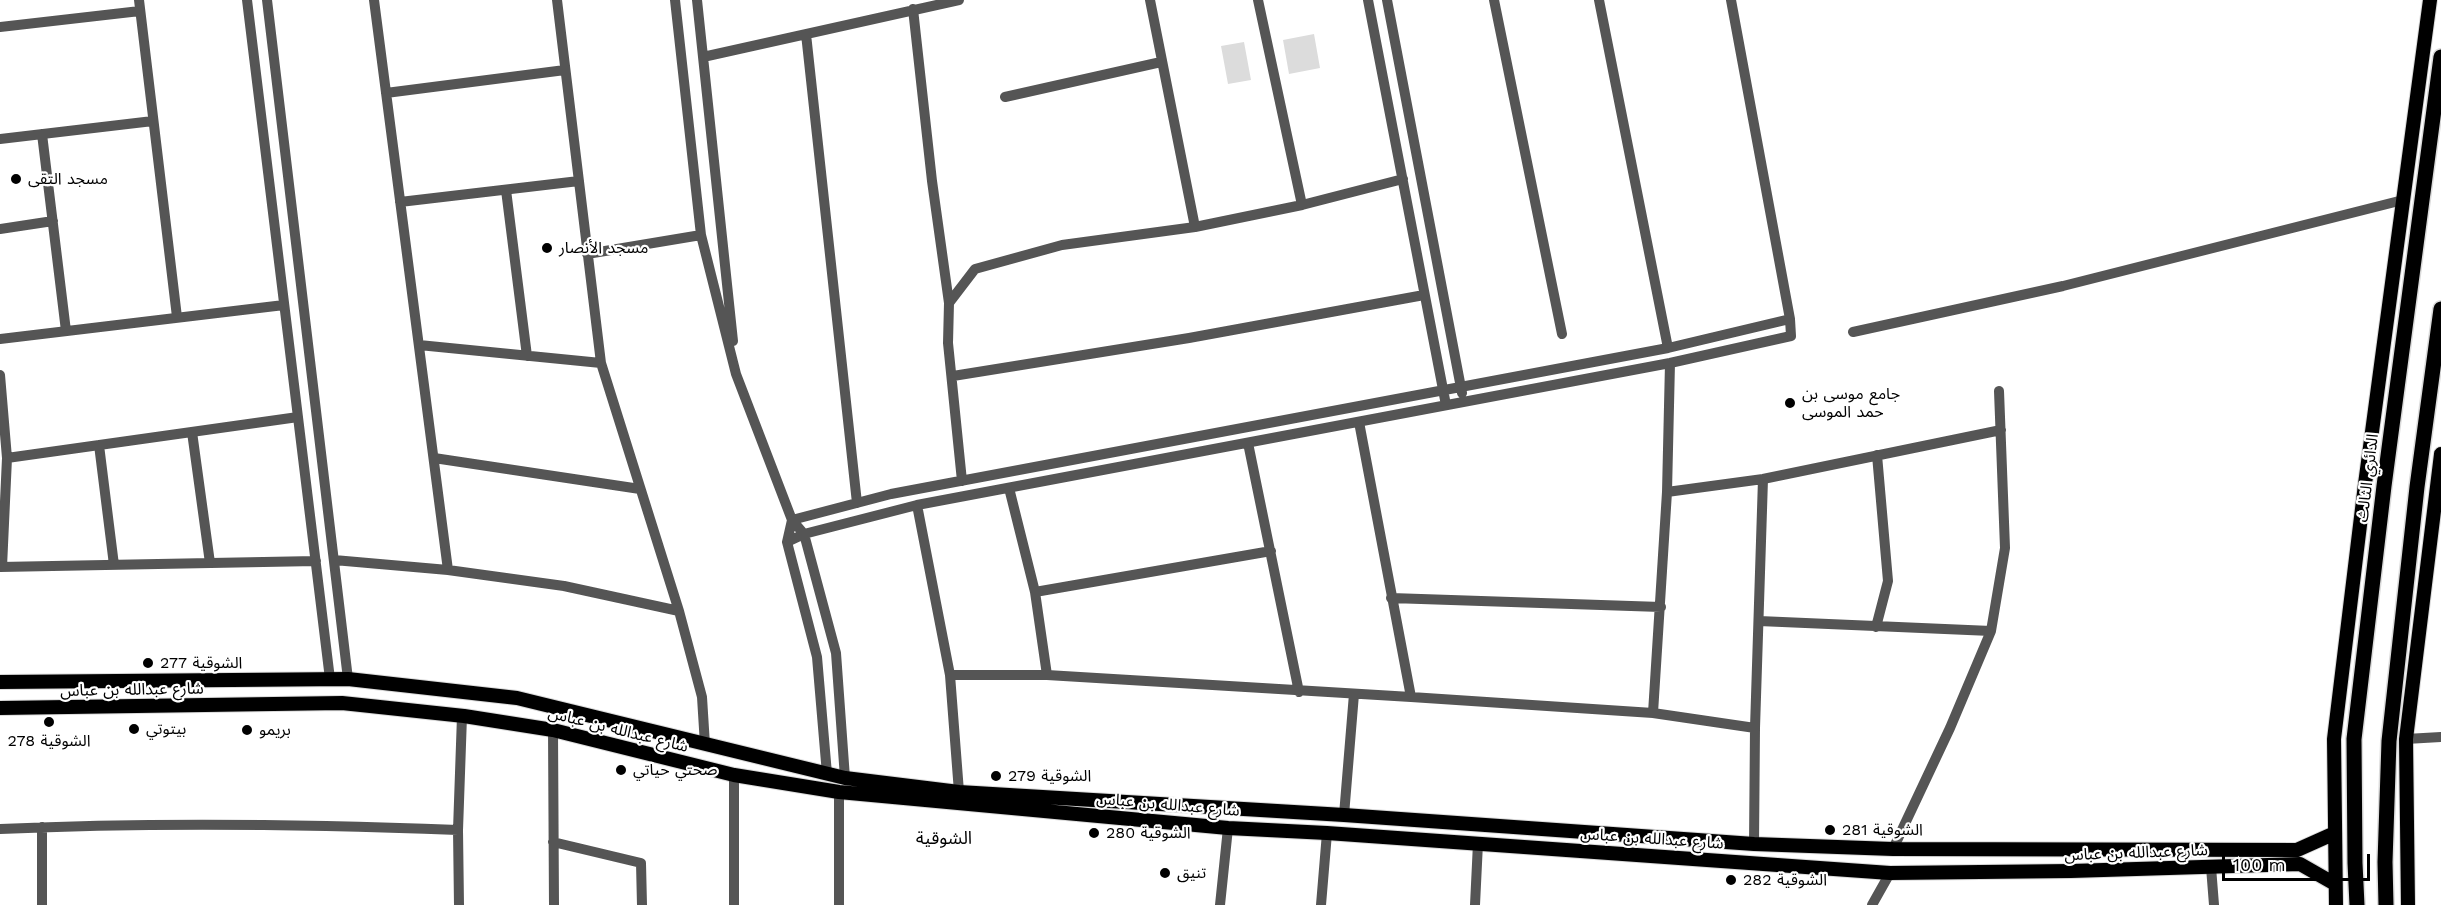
<!DOCTYPE html>
<meta charset="utf-8">
<style>
body{margin:0}
#map{position:relative;width:2441px;height:905px;overflow:hidden;background:#fff;font-family:"Work Sans",sans-serif}
canvas{display:block}
.scale{position:absolute;left:2222px;top:854px;width:148px;height:27px;box-sizing:border-box;border:3px solid #000;border-top:0;padding-left:8px;font-size:18px;line-height:21px;white-space:nowrap;color:#000;-webkit-text-stroke:4px #fff;paint-order:stroke}
</style>
<div id="map">
<canvas width="2441" height="905"></canvas>
<div class="scale">100 m</div>
</div>
<script>
const g = document.querySelector('canvas').getContext('2d');
g.lineJoin = 'round';
function fillPath(path, color) {
  g.fillStyle = color;
  g.fill(path, 'evenodd');
}
function stroke(path, color, width, dash) {
  g.strokeStyle = color;
  g.lineWidth = width;
  g.lineCap = dash ? 'butt' : 'round';
  g.setLineDash(dash || []);
  g.stroke(path);
}
function drawText(font, color, halo, rows, align = 'center') {
  g.font = font + ' "Work Sans","Noto Sans Arabic",sans-serif';
  g.lineWidth = 4.5;
  g.setLineDash([]);
  g.textBaseline = 'middle';
  g.strokeStyle = halo;
  g.fillStyle = color;
  for (const [text, x, y, turn = 0] of rows) {
    g.save();
    g.translate(x, y);
    g.rotate((+turn || 0) * Math.PI / 180);
    g.textAlign = isNaN(turn) ? turn : align;
    if (halo) g.strokeText(text, 0, 0);
    g.fillText(text, 0, 0);
    g.restore();
  }
}
const green = new Path2D(`
 M1314,34l6,34 -31,6 -6,-34z
 M1244,42l7,38 -23,4 -7,-38z`);
const minor = new Path2D(`
 M139,0l38,317
 M247,0l83,679
 M267,0l81,679
 M374,0l74,570
 M557,0l44,363 78,248 23,86 3,48
 M675,0l26,235 35,139 56,146 12,14 32,119 9,125
 M697,0l36,341
 M1150,0l45,227
 M1258,0l44,205
 M1368,0l78,405
 M1387,0l75,393
 M1494,0l68,334
 M1599,0l69,348
 M913,9l19,172 17,122
 M0,27l140,-16
 M806,34l51,469
 M703,57l256,-57
 M386,93l179,-23
 M1005,97l156,-35
 M42,134l24,197
 M0,139l153,-18
 M506,190l21,166
 M400,202l179,-21
 M0,229l53,-8
 M587,254l114,-19
 M1853,332l210,-46 340,-86
 M0,339l284,-34
 M419,345l182,18
 M0,375l7,83 -5,109
 M953,376l236,-38 235,-43
 M1359,422l52,275
 M192,432l18,131
 M1248,443l51,249
 M99,445l15,120
 M7,458l291,-41
 M434,458l206,31
 M962,481l-14,-138 1,-40 26,-34 87,-24 133,-18 107,-22 101,-26
 M1009,488l26,104 12,83
 M1667,492l96,-13 238,-49
 M917,505l33,170 9,117
 M792,520l99,-26 777,-146 122,-29
 M792,520l-5,22 30,115 10,117
 M787,542l17,-8 113,-29 753,-142 121,-27 -1,-17 -59,-319
 M334,560l114,10 116,16 115,25
 M0,567l316,-6
 M1035,592l236,-41
 M1391,598l270,9
 M1759,621l232,10 14,-83 -6,-157
 M1876,627l12,-46 -11,-126
 M950,675h97l364,22 242,16 102,15
 M1653,713l14,-221 3,-129
 M553,730l1,175
 M2406,739l35,-2
 M734,775v130
 M839,792v113
 M1344,815l10,-121
 M42,827v78
 M0,829c153,-7 305,-5 458,1
 M553,842l88,21 1,42
 M1754,844l1,-116 8,-249
 M1893,849l57,-121 41,-97
 M2211,867l3,38
 M459,905l-1,-75 4,-114
 M1220,905l8,-77
 M1321,905l6,-72
 M1475,905l3,-62
 M1872,905l18,-32`);
const major = new Path2D(`
 M0,682l348,-3 169,19 328,80 114,14 385,23 410,29 139,5 404,1 38,-17
 M0,708l342,-5 122,13 89,14 181,45 105,17 389,36 99,5 563,40 181,-2 229,-7 35,20
 M2336,905l-2,-166 31,-255 65,-484
 M2408,905l-2,-166 35,-285`);
const highway = new Path2D(`
 M2357,905l-2,-42 -1,-124 30,-253 57,-429
 M2386,905l-1,-43 4,-121 28,-254 24,-178`);
const markers = [
 [16,179,6,"#000"],
 [547,248,6,"#000"],
 [1790,403,6,"#000"],
 [148,663,6,"#000"],
 [49,722,6,"#000"],
 [134,729,6,"#000"],
 [247,730,6,"#000"],
 [621,770,6,"#000"],
 [996,776,6,"#000"],
 [1830,830,6,"#000"],
 [1094,833,6,"#000"],
 [1165,873,6,"#000"],
 [1731,880,6,"#000"]
];
const poiNames = [
 ["مسجد التقى",28,179],
 ["مسجد الأنصار",559,248],
 ["جامع موسى بن",1802,394],
 ["حمد الموسى",1802,412],
 ["الشوقية 277",160,663],
 ["بيتوتي",146,729],
 ["بريمو",259,730],
 ["الشوقية 278",49,741,"center"],
 ["صحتي حياتي",633,770],
 ["الشوقية 279",1008,776],
 ["الشوقية 281",1842,830],
 ["الشوقية 280",1106,833],
 ["تنيق",1177,873],
 ["الشوقية 282",1743,880]
];
const streetNames = [
 ["الدائري الثالث",2368,478,-83],
 ["شارع عبدالله بن عباس",132,690,-1],
 ["شارع عبدالله بن عباس",618,730,14],
 ["شارع عبدالله بن عباس",1168,805,5],
 ["شارع عبدالله بن عباس",1652,839,4],
 ["شارع عبدالله بن عباس",2136,853,-2]
];
const neighbourhoodNames = [
 ["الشوقية",944,839]
];
fillPath(green, '#dcdcdc');
stroke(major, '#dbdbdb', 16);
stroke(highway, '#dbdbdb', 18);
stroke(minor, '#555', 10);
stroke(major, '#000', 14);
stroke(highway, '#000', 15);
for (const [x, y, r, color] of markers) {
  const dot = new Path2D();
  dot.arc(x, y, r, 0, 2 * Math.PI);
  g.fillStyle = color;
  g.fill(dot);
  stroke(dot, '#fff', 2);
}
drawText('16px', '#000', '#fff', poiNames, 'left');
drawText('16px', '#000', '#fff', streetNames);
drawText('18px', '#000', '#fff', neighbourhoodNames);
</script>
